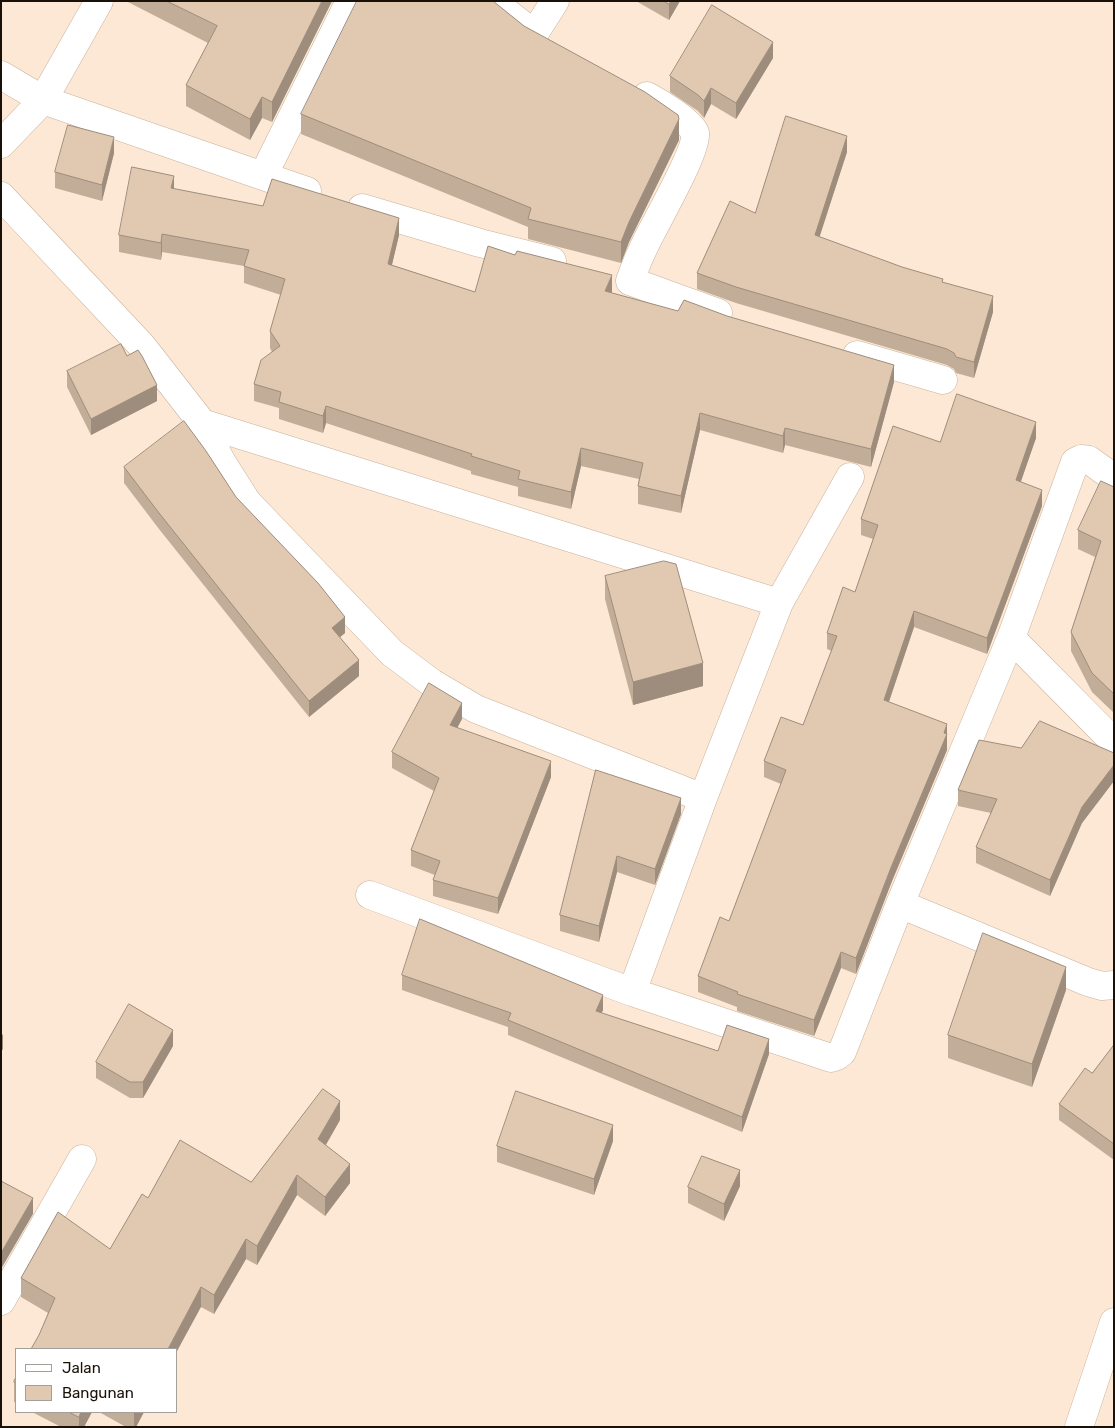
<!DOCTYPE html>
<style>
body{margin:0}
#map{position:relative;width:1115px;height:1428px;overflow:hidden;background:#fce8d5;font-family:Rubik,sans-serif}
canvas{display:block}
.frame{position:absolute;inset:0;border:2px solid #191108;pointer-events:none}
.legend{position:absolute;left:15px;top:1348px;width:162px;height:65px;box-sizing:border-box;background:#fff;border:1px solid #a3a09c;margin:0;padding:6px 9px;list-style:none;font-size:15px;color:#191108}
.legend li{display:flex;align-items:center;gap:10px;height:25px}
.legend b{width:25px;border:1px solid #a3a09c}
</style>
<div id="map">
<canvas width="1115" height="1428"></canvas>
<div class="frame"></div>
<ul class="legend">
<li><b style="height:6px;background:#fff"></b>Jalan</li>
<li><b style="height:14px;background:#e1c9b1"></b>Bangunan</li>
</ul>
</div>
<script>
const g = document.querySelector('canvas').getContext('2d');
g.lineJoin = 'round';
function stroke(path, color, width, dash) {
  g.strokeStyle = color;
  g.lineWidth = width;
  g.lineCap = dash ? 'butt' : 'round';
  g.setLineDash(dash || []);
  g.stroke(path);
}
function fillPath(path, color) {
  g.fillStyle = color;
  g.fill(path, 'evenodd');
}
const street = new Path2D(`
 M99,1l-56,99 220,76
 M492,1l42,33 21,-33
 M1,75l42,25 -42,44
 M647,96c11,6 45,26 48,37 3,18 -43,95 -52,116 -5,10 -9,21 -13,32l88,32
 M307,191l-44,-15 87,-175
 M1,196l141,150 60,77 19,38 26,41 145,151 40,30 44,26 227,89
 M362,208l118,35 72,18
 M857,355l86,25
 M202,423l577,180
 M1011,638l103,104
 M370,895l262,97 199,66 6,-2 5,-4 58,-148 111,-266 64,-176 6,-3 8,1 25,18
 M900,904l188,78 14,4 12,-1
 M632,992l71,-194 76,-195 71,-126
 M1,1301l81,-142
 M1079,1427l35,-105`);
const wall = new Path2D(`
 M126,1h206l-60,121 -10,-4 -12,22 -64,-34v-21l22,-42z
 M636,1h44l-11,19z
 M524,26l155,114 -50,102 -8,21 -93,-24v-12l-227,-93v-20z
 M773,58l-37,61 -25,-15 -7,14 -6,-7 -28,-19v-16z
 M847,152l-28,85 124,45 50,30 -19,66 -18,-5 -2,-4 -7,-4 -211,-62 -39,-14v-16l58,-60z
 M114,153l-12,48 -47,-13v-16z
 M174,189l225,46 -7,30 83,27 137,1 282,89 -23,85 -86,-22 -2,8 -83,-23 -19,83 -43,-9v-18l1,-7 -58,-13 -10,43 -53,-13v-9l-47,-13v-3l-145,-48 -3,10 -44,-14v-11l-25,-7v-17l18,-32 -2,-4v-17l11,-36 -37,-12v-17l-82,-14 -1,8 -42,-8v-17z
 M127,356l30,45 -66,34 -24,-48v-16z
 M1036,438l-16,44 22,24 -55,148 -73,-27 -25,75 58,32v16l-55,131 -36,93 -15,-6 -27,68 -77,-25v-4l-39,-15v-16l31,-55 52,-137 -17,-7v-16l39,-36 29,-74 -5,-2v-16l28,-41 18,-53 -12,-4v-16l79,-77z
 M124,467l112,30 109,136 -5,4 19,39 -50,41 -150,-188 -35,-46z
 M1114,487v226l-22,-21 -21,-41v-19l24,-75 -17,-8v-19z
 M605,576l98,110 -70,19 -28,-106z
 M462,719l-5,9 94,49 -53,137 -65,-18v-16l2,-5 -24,-9v-16l23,-59 -42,-23v-16z
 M1021,748l93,5v28l-32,42 -32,73 -74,-33v-16l15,-34 -33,-7v-16z
 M596,770l85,44 -26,71 -38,-13 -18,70 -39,-11v-16z
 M402,975l201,35 -2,3 117,38 51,3 -27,78 -234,-97v-8l-106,-37z
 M1066,990l-34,97 -84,-29v-23z
 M1114,1045v115l-55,-40v-16l33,-31z
 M173,1046l-30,52h-13l-34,-20v-16z
 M340,1120l-14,25 24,38 -25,33 -28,-21 -40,70 -11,-6 -32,55 -13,-7 -162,28 9,-22 -27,-16v-19l89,-29 38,-51 103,-16z
 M613,1141l-19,54 -97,-33v-16z
 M740,1186l-16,35 -36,-18v-16z
 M16,1377v26l-2,-1v-20z
 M32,1412h60l-8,15h-23z
 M99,1412h45l-8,15h-10z`);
const shadedWall = new Path2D(`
 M322,1h10l-60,121v-20z
 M671,1h9l-11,19v-16z
 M773,42v16l-37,61v-16z
 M711,88v16l-7,14v-17z
 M262,97v21l-12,22v-21z
 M679,119v21l-50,102 -8,21v-21l8,-20z
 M847,136v16l-32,99v-16z
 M114,137v16l-12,48v-16z
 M174,176v17l-3,-5z
 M399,218v17l-11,46v-17z
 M162,234v18l-1,8v-17z
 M612,275v18l-7,15v-17z
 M993,296v16l-19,66v-16z
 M894,365v17l-23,85v-18z
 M157,385v16l-66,34v-16z
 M326,406v17l-3,10v-17z
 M700,413v17l-19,83v-17z
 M1036,422v16l-20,58v-16z
 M785,428v17l-2,8v-17z
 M581,448v18l-10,43v-17z
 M1042,490v16l-55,148v-16z
 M914,611v16l-30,89v-16z
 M345,617v16l-13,11v-16z
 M359,660v16l-50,41v-16z
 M703,663v23l-70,19v-23z
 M462,703v16l-12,22v-16z
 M947,724v26l-55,131 -36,93v-16z
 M551,761v16l-53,137v-16z
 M1114,765v16l-32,42 -32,73v-16l32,-73z
 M681,798v16l-26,71v-16z
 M617,856v16l-18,70v-16z
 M841,952v16l-27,68v-16z
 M1066,967v23l-34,97v-23z
 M603,995v15l-7,16v-15z
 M173,1030v16l-30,52v-16z
 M3,1034v15l-2,3v-16z
 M769,1039v15l-27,78v-15z
 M340,1101v19l-22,38v-19z
 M613,1125v16l-19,54v-16z
 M350,1164v19l-25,33v-19z
 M740,1170v16l-16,35v-17z
 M297,1175v20l-40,70v-19z
 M33,1198v16l-32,55v-16z
 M246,1239v20l-32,55v-19z
 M201,1287v20l-25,46v-4h-8z
 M81,1412h11l-8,15h-5v-10z
 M134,1412h10l-8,15h-2z`);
const building = new Path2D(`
 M167,1h155l-50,101 -10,-5 -12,22 -64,-34 31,-59z
 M357,1h136l31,25 121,66 33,23 1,4 -50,103 -8,20 -93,-23 3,-11 -230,-94z
 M664,1h7l-2,3z
 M712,5l61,37 -37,61 -25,-15 -7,13 -6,-6 -28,-19z
 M786,116l61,20 -32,99 87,32 41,12 -1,3 51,14 -19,66 -18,-5 -2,-4 -7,-4 -211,-62 -39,-14 33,-72 25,12z
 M68,125l46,12 -12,48 -47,-13z
 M132,167l42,9 -3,12 92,18 9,-27 127,39 -11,46 87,28 13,-46 27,9 2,-4 95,24 -7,16 73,20 6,-11 43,16 167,49 -23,84 -86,-21 -2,8 -83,-23 -19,83 -43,-10 5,-23 -62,-15 -10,44 -53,-13 2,-8 -49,-15 1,-2 -146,-48 -3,10 -44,-14 2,-10 -27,-8 7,-24 19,-14 -10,-15 15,-52 -41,-13 5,-16 -87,-16 -1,9 -42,-8z
 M121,344l6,12 11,-6 4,6 15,29 -66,34 -24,-48z
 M957,394l79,28 -20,58 26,10 -55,148 -73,-27 -30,89 63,24 -3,9 3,1 -55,131 -36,93 -15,-6 -27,68 -77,-26 1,-2 -40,-16 22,-59 9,4 57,-151 -22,-9 17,-44 22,8 34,-89 -10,-3 16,-46 12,5 23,-67 -17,-6 32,-93 47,16z
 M184,421l22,30 30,46 82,86 27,34 -13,11 27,32 -50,41 -150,-188 -35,-46z
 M1101,481l13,6v207l-22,-21 -21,-41 30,-91 -23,-11z
 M664,561l12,3 27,99 -70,19 -28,-106z
 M429,683l33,20 -12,22 101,36 -53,137 -65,-18 7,-19 -29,-11 28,-72 -47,-26z
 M1040,721l74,32v12l-32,42 -32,73 -74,-33 21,-48 -39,-9 21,-50 42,8z
 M596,770l85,28 -26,71 -38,-13 -18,70 -39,-11z
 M420,919l183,76 -7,16 122,40 9,-26 42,14 -27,78 -234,-97 3,-7 -109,-38z
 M983,933l83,34 -34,97 -84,-29z
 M129,1004l44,26 -30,52h-13l-34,-20z
 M1114,1045v99l-55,-40 26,-36 7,5z
 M323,1089l17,12 -22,38 32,25 -25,33 -28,-22 -40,71 -11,-7 -32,56 -13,-8 -33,62h-137l8,-14 16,-37 -34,-20 37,-66 52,37 32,-55 6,4 32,-58 71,42z
 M516,1091l97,34 -19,54 -97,-33z
 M702,1156l38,14 -16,34 -36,-17z
 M1,1181l32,17 -32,55z
 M16,1377v7l-2,-2z
 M69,1412h12l-2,5z`);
stroke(street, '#cab29b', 29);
stroke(street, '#fff', 28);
fillPath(wall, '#c2ad98');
fillPath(shadedWall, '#9e8d7c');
fillPath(building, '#e1c9b1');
stroke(building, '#9e8d7c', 1);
</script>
